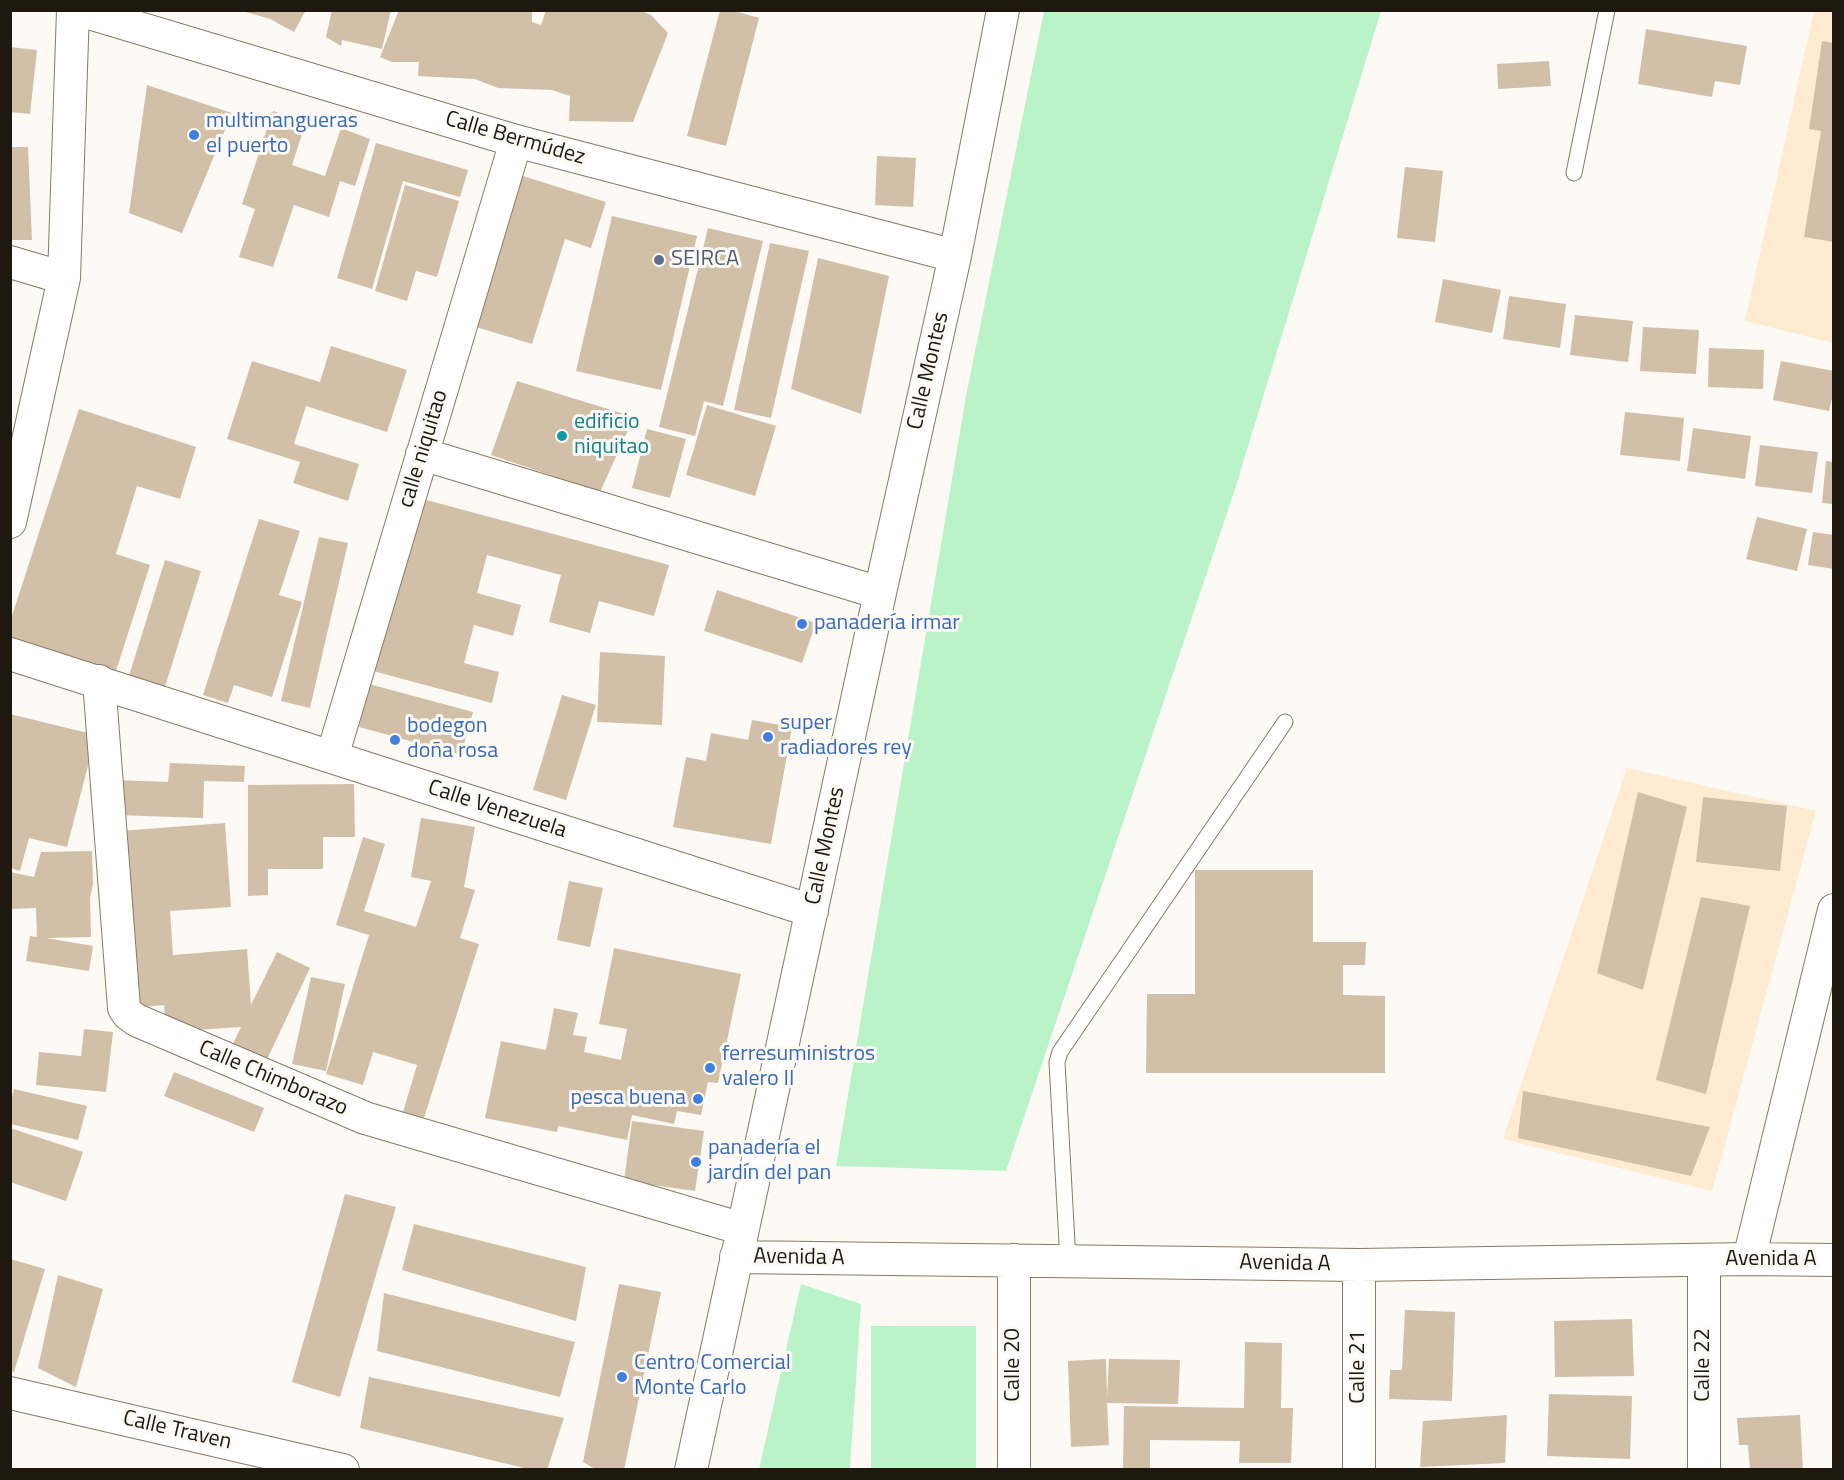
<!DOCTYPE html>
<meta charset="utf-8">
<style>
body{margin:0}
#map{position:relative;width:1844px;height:1480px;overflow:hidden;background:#fdf9f5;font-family:"Titillium Web",sans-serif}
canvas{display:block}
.frame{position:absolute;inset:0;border:12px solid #1e180f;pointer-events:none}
</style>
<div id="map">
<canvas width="1844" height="1480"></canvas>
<div class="frame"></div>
</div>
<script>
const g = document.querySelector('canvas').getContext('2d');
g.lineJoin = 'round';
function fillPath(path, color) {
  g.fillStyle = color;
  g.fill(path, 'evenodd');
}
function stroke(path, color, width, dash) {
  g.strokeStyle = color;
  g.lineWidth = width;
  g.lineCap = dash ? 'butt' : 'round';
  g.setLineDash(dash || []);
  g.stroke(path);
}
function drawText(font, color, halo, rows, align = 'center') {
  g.font = font + ' "Titillium Web",sans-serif';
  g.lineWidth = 6;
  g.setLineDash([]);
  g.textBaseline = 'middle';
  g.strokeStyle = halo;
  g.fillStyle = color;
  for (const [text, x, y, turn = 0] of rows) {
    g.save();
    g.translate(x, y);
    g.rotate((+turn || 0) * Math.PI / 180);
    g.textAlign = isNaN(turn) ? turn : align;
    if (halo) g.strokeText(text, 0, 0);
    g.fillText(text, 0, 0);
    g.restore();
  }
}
const built = new Path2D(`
 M1814,11h19v332l-88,-22z
 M1627,768l189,43 -104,380 -209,-52z`);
const green = new Path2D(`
 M1044,11h337l-146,478 -229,682 -170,-5 130,-770z
 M801,1284l60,20 -11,165h-91z
 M871,1326h105v143h-105z`);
const building = new Path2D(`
 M239,10h67l-12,22 -24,-13z
 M332,10h59l-9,39 -40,-9 -1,6 -15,-9z
 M399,10h133v12l9,3 5,-15h93l12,5 17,18 -35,89 -64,-1 1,-25 -18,-6 -54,-2 -23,-9 -57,-3 1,-14h-27l-12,-5z
 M720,10h11l28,8 -33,128 -39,-10z
 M1646,29l101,17 -7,39 -25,-4 -3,16 -74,-13z
 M1822,41l12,2v199l-30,-5 17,-106 -12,-2z
 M10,47l27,3 -7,64 -20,-2z
 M1549,61l2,25 -53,3 -1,-25z
 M147,85l85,28 -50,120 -53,-20z
 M273,111l33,11 -14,43 33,11 16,-48 29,11 -15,47 -15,-5 -11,36 -35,-12 -21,62 -34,-10 16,-48 -13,-5z
 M376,143l92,27 -8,27 -57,-16 -31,108 -35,-11z
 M10,147h18l4,93h-22z
 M877,156l39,2 -3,49 -38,-2z
 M1405,167l38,4 -8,71 -38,-4z
 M523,176l83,26 -15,46 -26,-9 -33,105 -56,-17z
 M405,185l54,16 -22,76 -21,-6 -9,30 -32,-10z
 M612,216l85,20 -36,154 -85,-19z
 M708,228l55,13 -40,165 -19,-5 -9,35 -36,-9z
 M770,243l39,8 -38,167 -37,-8z
 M818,258l71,18 -28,138 -70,-25z
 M1443,279l58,11 -9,43 -57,-11z
 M1509,296l57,8 -6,44 -57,-9z
 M1575,315l58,6 -5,41 -58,-7z
 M1643,327l56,3 -3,44 -56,-3z
 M331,346l76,24 -20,62 -81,-26 -12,38 65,20 -11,37 -55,-18 7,-21 -73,-23 25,-78 68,21z
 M1709,348l55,2 -1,39 -55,-2z
 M1781,361l53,10v19l-5,21 -56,-11z
 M517,381l117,36 -34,75 -109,-37z
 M707,405l69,21 -21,70 -69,-21z
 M79,409l117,38 -16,52 -43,-13 -21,68 34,11 -35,109 -105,-28v-24z
 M1625,412l59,6 -4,43 -60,-6z
 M1693,428l58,8 -6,43 -58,-8z
 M647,429l39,10 -16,59 -38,-10z
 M1760,445l58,7 -6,41 -57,-7z
 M1826,461l8,1v42l-12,-1z
 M419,498l250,67 -15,51 -55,-15 -9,32 -41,-11 12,-47 -74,-20 -10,38 44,12 -8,31 -39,-11 -10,38 35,9 -7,31 -119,-32z
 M1757,517l50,12 -10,42 -51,-12z
 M259,519l41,12 -21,64 23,7 -30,95 -38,-12 -6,18 -25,-8z
 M1813,532l21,3v34l-26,-4z
 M319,537l29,6 -38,165 -29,-7z
 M165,560l36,11 -37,119 -36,-11z
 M717,590l99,33 -14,40 -98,-32z
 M600,652l65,4 -3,69 -65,-3z
 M369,684l104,28 -12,43 -102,-28z
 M562,695l34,10 -30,95 -33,-10z
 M10,714l86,21 -29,112 -38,-9 -9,33 -10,-3z
 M752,720l40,7 -21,117 -98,-17 13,-70 20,4 5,-28 37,7z
 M170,763l75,3 -1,16 -40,-1 -1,37 -88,-3 1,-35 52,2z
 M354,784l1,53h-32v32h-55v26l-20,1v-111z
 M1638,792l49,15 -44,183 -46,-17z
 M1703,797l84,9 -7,65 -84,-9z
 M421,818l54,9 -11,60 11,3 -15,48 19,6 -55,174 -21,-6 14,-47 -44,-13 -10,33 -37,-11 43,-139 -33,-10 27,-88 22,7 -21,67 52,16 15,-46 -20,-4z
 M225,823l6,84 -61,4 3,44 74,-6 4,56 26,-53 33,16 -46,98 -34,-16 11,-23 -75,5 -2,-27 -30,3 -14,-177z
 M92,851l1,33 -3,14 1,39 -45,1 47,8 -4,25 -63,-10 4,-25 7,1 -1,-29 -26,1v-37l24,5 7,-25z
 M1195,870h118v72h53l-1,23h-22v30l42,1v77h-239l1,-79h48z
 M569,881l34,7 -13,59 -33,-7z
 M1701,897l49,9 -44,188 -50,-14z
 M614,948l127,26 -23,109 -10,-1 -7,33 -24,-4 -3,13 -42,-9 -5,25 -69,-14 -1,6 -72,-14 16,-77 45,9 8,-42 24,5 -5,22 14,2 -3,15 37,8 6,-31 -28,-5z
 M311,977l34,7 -19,87 -34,-7z
 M84,1029l29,3 -7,60 -70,-7 3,-33 42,4z
 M174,1072l90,36 -10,24 -90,-36z
 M14,1089l73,17 -9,34 -68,-16v-20z
 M1523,1091l187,36 -19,49 -173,-38z
 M632,1121l72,10 -9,60 -71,-10z
 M10,1128l73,24 -17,49 -56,-19z
 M345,1194l51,13 -56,190 -48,-15z
 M414,1224l172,43 -10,54 -174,-51z
 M10,1259l35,10 -31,103 -4,-1z
 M58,1275l45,14 -27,98 -38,-19z
 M619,1284l42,8 -37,178h-27l-14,-8z
 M384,1293l191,49 -15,55 -183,-46z
 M1405,1310l50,2 -3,89 -63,-2 1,-29h12z
 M1632,1319l2,57 -79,1 -1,-56z
 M1245,1342l37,1 -1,65h12l-2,55h-52l1,-22 -90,-1v30l-27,-1 1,-63 120,2z
 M1106,1359l1,38 2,-38 71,1 -2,44 -71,-1 2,42 -38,2 -3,-86z
 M369,1377l195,41 -17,52h-15l-172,-42z
 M1549,1394l83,2 -2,63 -83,-3z
 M1507,1415l-2,48 -85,4 3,-46z
 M1800,1415l3,55h-53l-2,-25h-9l-2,-27z`);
const service = new Path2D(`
 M1574,173l33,-163
 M1068,1261l-11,-199 3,-10 225,-330`);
const minor = new Path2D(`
 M79,10l437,131 439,115
 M10,262l54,16
 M422,454l458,139
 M10,522l54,-244 9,-268
 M10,654l802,257
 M99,681l25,327 4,6 8,6 229,98 378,111
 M332,757l184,-616
 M736,1257l623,8 390,-6 85,1
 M1749,1259l85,-349
 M1014,1260v210
 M10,1393l333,77
 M691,1470l189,-877 75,-337 48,-246
 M1359,1470v-205
 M1704,1470v-209`);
const markers = [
 [194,135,6,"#3f7fe0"],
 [659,260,6,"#5c6f8a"],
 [562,436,6,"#0f9aa8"],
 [802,624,6,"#3f7fe0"],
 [768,737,6,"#3f7fe0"],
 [395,740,6,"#3f7fe0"],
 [710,1068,6,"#3f7fe0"],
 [698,1099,6,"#3f7fe0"],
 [696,1162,6,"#3f7fe0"],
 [622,1377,6,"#3f7fe0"]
];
const shopNames = [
 ["multimangueras",206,122],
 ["el puerto",206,147],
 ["panadería irmar",814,624],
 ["super",780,724],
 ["radiadores rey",780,749],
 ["bodegon",407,727],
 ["doña rosa",407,752],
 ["ferresuministros",722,1055],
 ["valero II",722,1080],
 ["pesca buena",686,1099,"right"],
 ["panadería el",708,1149],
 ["jardín del pan",708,1174],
 ["Centro Comercial",634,1364],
 ["Monte Carlo",634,1389]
];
const streetNames = [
 ["Calle Bermúdez",515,139,16],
 ["Calle Montes",929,371,-77],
 ["calle niquitao",424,449,-73],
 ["Calle Venezuela",497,810,18],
 ["Calle Montes",826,846,-78],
 ["Calle Chimborazo",273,1079,23],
 ["Avenida A",799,1258,1],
 ["Avenida A",1771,1260],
 ["Avenida A",1285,1264,1],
 ["Calle 20",1014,1365,-90],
 ["Calle 22",1704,1365,-90],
 ["Calle 21",1359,1367,-90],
 ["Calle Traven",177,1431,13]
];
const serviceNames = [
 ["SEIRCA",671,260]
];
const cultureNames = [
 ["edificio",574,423],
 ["niquitao",574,448]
];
fillPath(built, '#feebd2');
fillPath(green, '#baf3c7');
fillPath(building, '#d2bfa8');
stroke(service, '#8a7963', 17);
stroke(minor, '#8a7963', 34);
stroke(service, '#fff', 15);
stroke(minor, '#fff', 32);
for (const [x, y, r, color] of markers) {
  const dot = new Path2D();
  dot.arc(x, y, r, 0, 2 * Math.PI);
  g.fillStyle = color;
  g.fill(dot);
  stroke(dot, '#fdf9f5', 2);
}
drawText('22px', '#366cbe', '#fdf9f5', shopNames, 'left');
drawText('22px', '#1e180f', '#fdf9f5', streetNames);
drawText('22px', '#4e5e75', '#fdf9f5', serviceNames, 'left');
drawText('22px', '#0d838f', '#fdf9f5', cultureNames, 'left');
</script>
